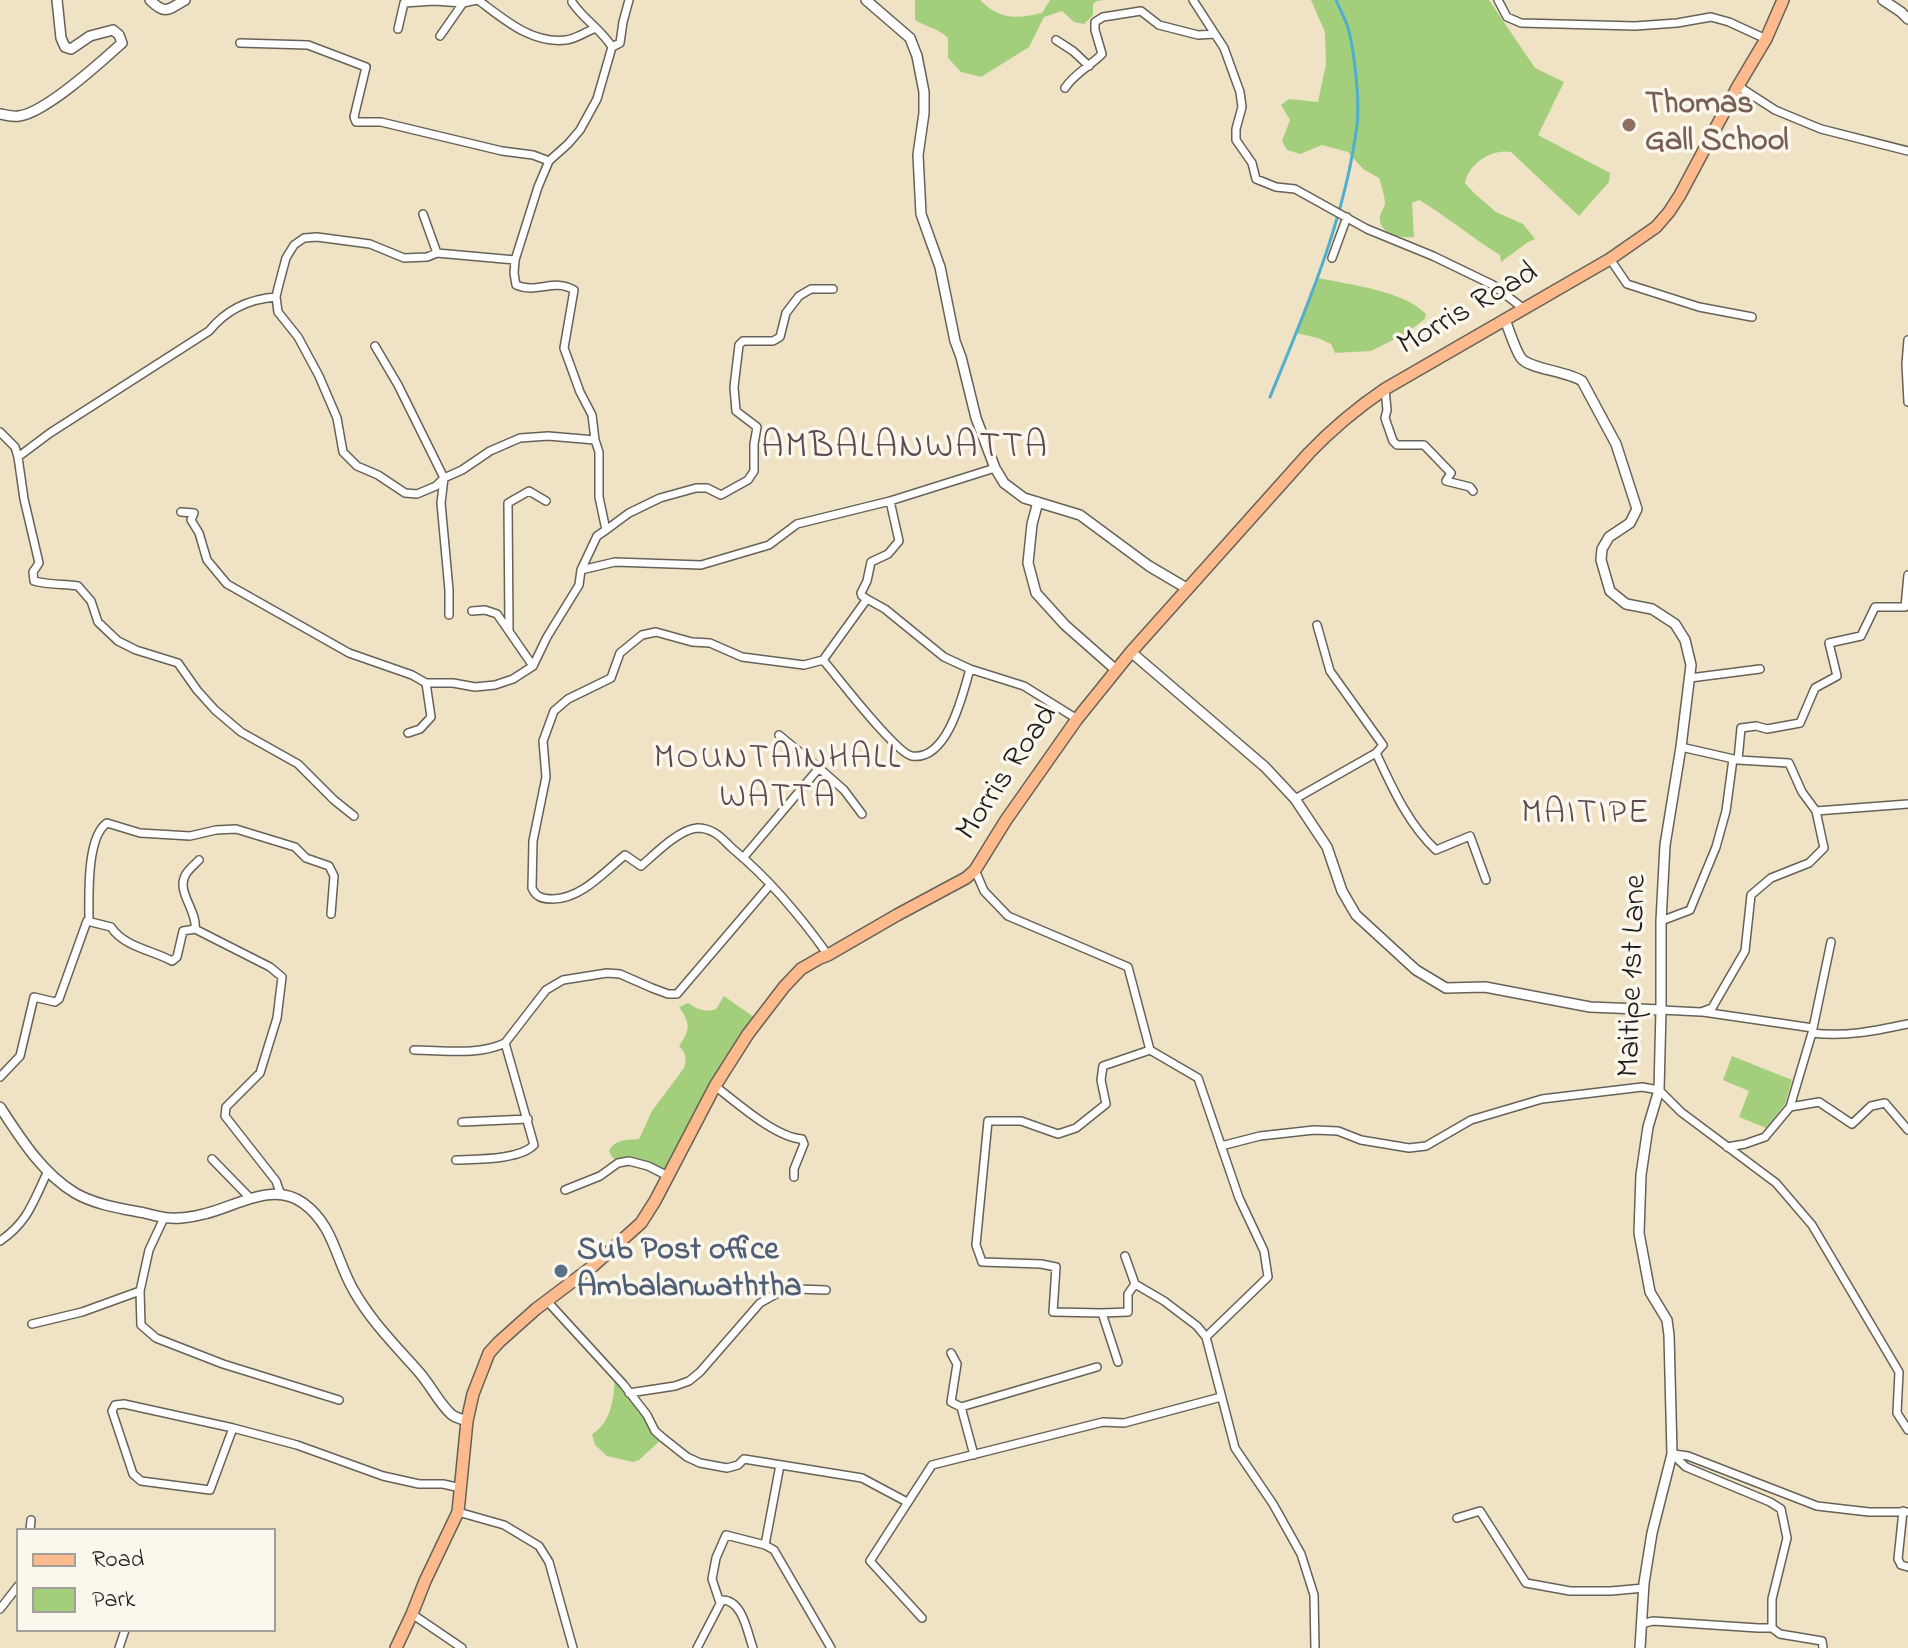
<!DOCTYPE html>
<style>
body{margin:0}
#map{position:relative;width:1908px;height:1648px;overflow:hidden;background:#f0e3c5;font-family:"Indie Flower",sans-serif}
canvas{display:block}
.legend{position:absolute;left:16px;top:1528px;width:260px;height:104px;box-sizing:border-box;background:#fbf7ec;border:2px solid #a29f99;margin:0;padding:10px 14px;list-style:none;font-size:24px;color:#1c1c1c}
.legend li{display:flex;align-items:center;gap:16px;height:40px}
.legend b{width:40px;border:2px solid #a29f99}
</style>
<div id="map">
<canvas width="1908" height="1648"></canvas>
<ul class="legend">
<li><b style="height:10px;background:#fcba8d"></b>Road</li>
<li><b style="height:22px;background:#a3cf7c"></b>Park</li>
</ul>
</div>
<script>
const g = document.querySelector('canvas').getContext('2d');
g.lineJoin = 'round';
function fillPath(path, color) {
  g.fillStyle = color;
  g.fill(path, 'evenodd');
}
function stroke(path, color, width, dash) {
  g.strokeStyle = color;
  g.lineWidth = width;
  g.lineCap = dash ? 'butt' : 'round';
  g.setLineDash(dash || []);
  g.stroke(path);
}
function drawText(font, color, halo, rows, align = 'center') {
  g.font = font + ' "Indie Flower",sans-serif';
  g.lineWidth = 7;
  g.setLineDash([]);
  g.textBaseline = 'middle';
  g.strokeStyle = halo;
  g.fillStyle = color;
  for (const [text, x, y, turn = 0] of rows) {
    g.save();
    g.translate(x, y);
    g.rotate((+turn || 0) * Math.PI / 180);
    g.textAlign = isNaN(turn) ? turn : align;
    if (halo) g.strokeText(text, 0, 0);
    g.fillText(text, 0, 0);
    g.restore();
  }
}
const green = new Path2D(`
 M915,0h65c20,20 36,19 62,13l8,-13h56l-9,1 -4,3v11l-9,9 -10,-2 -12,-11 -18,6 -15,30 -48,30 -20,-5 -13,-14v-20c-8,-9 -22,-11 -33,-18z
 M1311,0h178l46,68 29,14 -26,53 72,38 -1,9 -30,34 -68,-64c-19,-4 -43,12 -46,31l10,11 21,18 27,12 12,15 -7,3 -27,20 -1,-7c-28,-17 -52,-38 -81,-55l-7,3 2,34c-13,2 -37,-4 -34,-21 1,-4 4,-8 5,-12 0,-8 -4,-19 -6,-26l-16,-9 -15,-17 -26,-7 -22,9 -13,-4 -5,-9 8,-21 -9,-15 8,-6 29,3 8,-38 -1,-32z
 M1318,278c32,7 85,12 108,36l-1,5 -20,15 -34,17 -36,2 -4,-9 -13,-6 -22,-5z
 M724,996l34,24 -88,152 -51,-10 -6,-4 -4,-7c6,-12 18,-11 30,-12l13,-28 32,-43c3,-10 2,-15 -5,-22 11,-16 12,-22 0,-39l9,-4c9,6 17,10 28,6z
 M1732,1056l60,24 -7,24 -19,24 -27,-11 10,-26 -26,-11z
 M615,1375l48,63 -24,22 -6,2 -26,-6 -12,-11 -3,-11c20,-11 22,-38 23,-59z`);
const stream = new Path2D(`
 M1270,397c36,-88 75,-177 87,-272 3,-23 -3,-82 -11,-103 -3,-7 -7,-15 -10,-22`);
const minor = new Path2D(`
 M478,0c26,19 53,44 88,40 10,-1 21,-9 30,-12
 M1193,0l31,48 16,44 2,15 -6,22v11l16,23 4,16 20,8 19,2 72,40 66,27 60,29 31,24
 M1498,0l9,17 14,6 114,3 42,-3 34,-6 18,5 37,17
 M572,2c11,17 29,27 40,45
 M398,29l6,-26 30,-2 29,2
 M440,36l23,-33 14,-3
 M1056,40l17,11 16,15
 M240,43l68,2 58,22 -12,50 2,5h25l121,29 31,4 16,6
 M1738,86l37,24 46,19 87,22
 M1065,88c9,-14 25,-22 37,-34l-7,-24v-8l8,-5 38,-6 18,14 39,10 17,-1
 M423,214l14,39
 M1332,258l15,-41
 M1610,259l17,25 72,23 53,10
 M515,260l-78,-7 -10,4 -23,1 -34,-14 -53,-7 -13,1 -10,7 -8,13 -8,30 -2,9 2,15 20,25 21,39 18,42 6,34 14,14 21,9 27,18 12,1 19,-8 8,-8 18,-8 28,-19 30,-13 28,-2 47,4
 M1908,340l-2,24 2,38
 M375,346l23,39 46,93 -3,25 8,87v25
 M1385,389l2,21 -2,8 8,23 4,4h27l27,28 -5,8 24,6 3,4
 M0,432l15,15 3,10 6,42 15,64 -6,9 1,9c15,4 29,3 44,5l13,15 7,21 20,19 18,9 42,13 19,27 18,20 26,22 57,32 36,36 20,16
 M18,457l32,-24 159,-102c17,-21 40,-32 67,-34
 M181,512l13,1 -3,7 8,13 8,27 20,24 122,69 63,22 14,8h27l22,4 20,-2 18,-6 20,-13 14,-29 32,-52 2,-15 16,-34 9,-6 -7,-33v-45l-4,-12 -3,-25 -12,-23 -16,-44 10,-58c-20,-12 -37,4 -58,-5l-2,-12 1,-13 23,-73 11,-26 19,-17 12,-14 17,-31 15,-52 8,-4 3,-21 6,-22
 M606,530l23,-17 31,-15 36,-10h11l14,7 27,-15 6,-9v-27l3,-17 -21,-16 -2,-24 5,-42 4,-4h30l7,-4 6,-24 13,-17 12,-7h22
 M581,570l34,-8 86,3 68,-20 28,-21 93,-23 105,-33
 M867,599l18,10 59,48 26,12 54,17 53,33
 M867,599l-5,-3 -1,-3 6,-12 4,-19 17,-8 11,-13 -9,-40
 M472,611l13,-1 12,4 36,52
 M509,630l-1,-127 21,-12 17,10
 M823,660c14,16 72,93 89,96 36,5 51,-63 58,-87
 M1690,678l70,-9
 M408,733l12,-4 11,-12 -5,-34
 M1376,753c16,34 32,71 60,97l34,-14 16,44
 M1738,760l3,-32 15,-2 11,3 33,-6 15,-35 22,-12 -8,-33 32,-7 14,-29h30l3,-32
 M819,768l25,22 18,24
 M1295,799l81,-46 7,-8 -53,-74 -13,-46
 M1816,811l92,-7
 M743,858l76,-90 -40,-33
 M975,870l9,21 24,25 120,51 22,83 48,28 41,120 25,53 4,26 -62,60 29,111 38,56 28,50 13,41 1,53
 M89,921c0,-23 -3,-84 18,-98l33,10 50,3 26,-6 20,-1 59,18 11,11 23,8 5,10 -3,38
 M1661,921l29,-11 26,-63 10,-36 7,-52
 M195,929c3,-18 -20,-38 -9,-55 3,-5 9,-10 13,-14
 M828,955c-27,-38 -59,-76 -95,-106 -6,-5 -11,-12 -18,-16 -5,-3 -12,-5 -18,-5 -19,2 -42,26 -56,38l-16,-11c-21,17 -44,44 -72,44 -11,0 -17,-2 -21,-11l1,-47 13,-64 -3,-36 11,-30 14,-12 43,-21 9,-25 22,-18 14,-3 36,10 18,1 32,14 62,8 19,-5 44,-61
 M1661,1010l40,2 11,-4 33,-57 6,-56 20,-17 38,-15 15,-15 -8,-37 -14,-19 -13,-29 -51,-3 -57,-13
 M1703,1012l110,16
 M1812,1033c34,4 63,-2 96,-9
 M414,1050c29,0 64,6 91,-7l41,-53 17,-10 44,-7 13,1 32,14 16,6h9l93,-109
 M0,1077l20,-21 14,-59 21,5 4,-3 28,-78 24,6c13,20 41,23 61,34l5,-4 6,-26 12,-2 75,38 12,10 -5,41 -17,55 -34,34 -1,9 51,65 5,14
 M715,1086c21,16 61,52 87,53l2,5 -10,25v8
 M1790,1107l29,-5 33,22 19,-18 14,-3 23,27
 M462,1122l66,-3
 M1221,1146l39,-10 54,-6 24,1 23,9 48,8 17,-2 45,-26 71,-21 100,-12 17,3 22,22 95,71 36,42 87,147 -2,41 11,17
 M1727,1147l18,-3 20,-7 25,-30 22,-74 19,-91
 M212,1159l38,39
 M456,1160c21,-1 63,0 78,-15l-29,-102
 M565,1190l35,-14 18,-13 11,-2 19,5 20,10
 M164,1218l-15,32 -9,41 1,34 15,13 67,26 116,36
 M0,1241c28,-19 33,-39 47,-68
 M1125,1256l10,28 29,17 33,25 9,11
 M547,1301l76,83 24,31 8,16 8,7 24,19 13,6 27,5 11,-3 6,-6 118,19 45,24
 M1102,1313l26,-1v-18l7,-10
 M32,1324l50,-12 58,-21
 M951,1353l6,11 -6,38 10,5
 M1118,1362l-16,-49 -49,-1 3,-45 -15,-3 -59,-2 -6,-17 12,-124h33l37,13 18,-6 30,-24 -5,-24 2,-14 47,-16
 M629,1393l46,-7 14,-5 11,-9 60,-69 18,-10 19,-4 29,1
 M233,1428l-23,62 -69,-9 -8,-7 -21,-63 3,-6 9,-1 109,24 64,17 86,31 36,8h24l18,4
 M1672,1454l14,13 84,35 11,7 6,29 -15,61v29l8,6 42,7 1,7
 M1674,1454l14,2 129,50 52,6h39
 M974,1455l-13,-48 136,-40
 M780,1465l-15,80 9,5 57,98
 M1903,1511l-5,48 3,6 7,2
 M458,1512l46,13 35,21 10,16 24,86
 M1457,1518l23,-7 46,72 44,8h41l33,-3
 M30,1530l1,-10
 M720,1603l-8,-24 4,-21 10,-23 39,10
 M0,1609l18,-23
 M412,1614l50,34
 M922,1618l-52,-57 62,-96 171,-43 21,1 97,-26
 M1641,1624l12,-3 105,7h14
 M119,1648l6,-18
 M697,1648l25,-48c21,0 25,32 31,48`);
const tertiary = new Path2D(`
 M150,0c15,15 18,10 35,0
 M866,0l44,38 7,18 7,36v21l-6,42 3,59 19,53 15,74 6,16 15,61 19,50 9,15 20,15 56,17 69,51 39,23
 M1883,0l18,12 7,7
 M0,114c6,1 13,3 19,2 26,-3 82,-54 103,-73l-3,-8 -6,-5 -23,6 -19,13 -6,-2 -4,-9 -4,-38
 M1505,320c5,12 9,27 16,38 8,11 46,13 61,23l34,63 21,65 -7,14 -21,14 -7,12 -1,11 9,31 16,13 26,5 23,15 10,16 6,25 -10,82 -16,98 -4,76v89l-2,80 -11,37 -7,48 -2,58 11,59 17,28 2,15 3,119 -20,79 -8,50 -4,65
 M1038,502l-6,22 -4,39 8,30 29,32 51,45
 M1131,652l134,115 30,32 32,48 15,44 14,24 60,55 30,18 39,-1 105,20 71,3
 M0,1107c21,32 42,66 75,86 19,11 43,15 64,19 8,1 15,4 23,5 12,3 31,0 42,-3 31,-7 68,-33 99,-11 31,22 33,58 51,88 17,30 41,54 64,80 12,13 20,31 33,43 4,4 11,5 16,7`);
const primary = new Path2D(`
 M396,1648l16,-34 13,-33 33,-69 9,-91 6,-27 16,-41 10,-11 37,-33 57,-43 48,-43 14,-22 60,-115 33,-52 36,-47 17,-18 19,-11 8,-3 69,-40 69,-37 9,-8 31,-50 71,-101 54,-67 178,-199c23,-24 48,-45 76,-64l225,-130 46,-32 13,-15 11,-17 58,-109 28,-47 17,-39`);
const markers = [
 [1629,125,8,"#8d6e63"],
 [561,1271,8,"#5c6f8a"]
];
const educationNames = [
 ["Thomas",1645,107],
 ["Gall School",1645,144]
];
const streetNames = [
 ["Morris Road",1469,311,-30],
 ["Morris Road",1009,774,-56],
 ["Maitipe 1st Lane",1635,976,-88]
];
const serviceNames = [
 ["Sub Post office",577,1253],
 ["Ambalanwaththa",577,1290]
];
const neighbourhoodNames = [
 ["MOUNTAINHALL",778,761],
 ["WATTA",778,800],
 ["MAITIPE",1586,816]
];
const quarterNames = [
 ["AMBALANWATTA",905,450]
];
fillPath(green, '#a3cf7c');
stroke(stream, '#50afcf', 3);
stroke(minor, '#666257', 10);
stroke(tertiary, '#666257', 12);
stroke(primary, '#666257', 14);
stroke(minor, '#fff', 7);
stroke(tertiary, '#fff', 9);
stroke(primary, '#fcba8d', 11);
for (const [x, y, r, color] of markers) {
  const dot = new Path2D();
  dot.arc(x, y, r, 0, 2 * Math.PI);
  g.fillStyle = color;
  g.fill(dot);
  stroke(dot, '#fbf7ec', 3);
}
drawText('bold 32px', '#785e54', '#fbf7ec', educationNames, 'left');
drawText('32px', '#1c1c1c', '#fbf7ec', streetNames);
drawText('bold 32px', '#4e5e75', '#fbf7ec', serviceNames, 'left');
g.letterSpacing = '2px';
drawText('34px', '#5d4a51', '#fbf7ec', neighbourhoodNames);
g.letterSpacing = '0px';
g.letterSpacing = '2px';
drawText('36px', '#5d4a51', '#fbf7ec', quarterNames);
g.letterSpacing = '0px';
</script>
